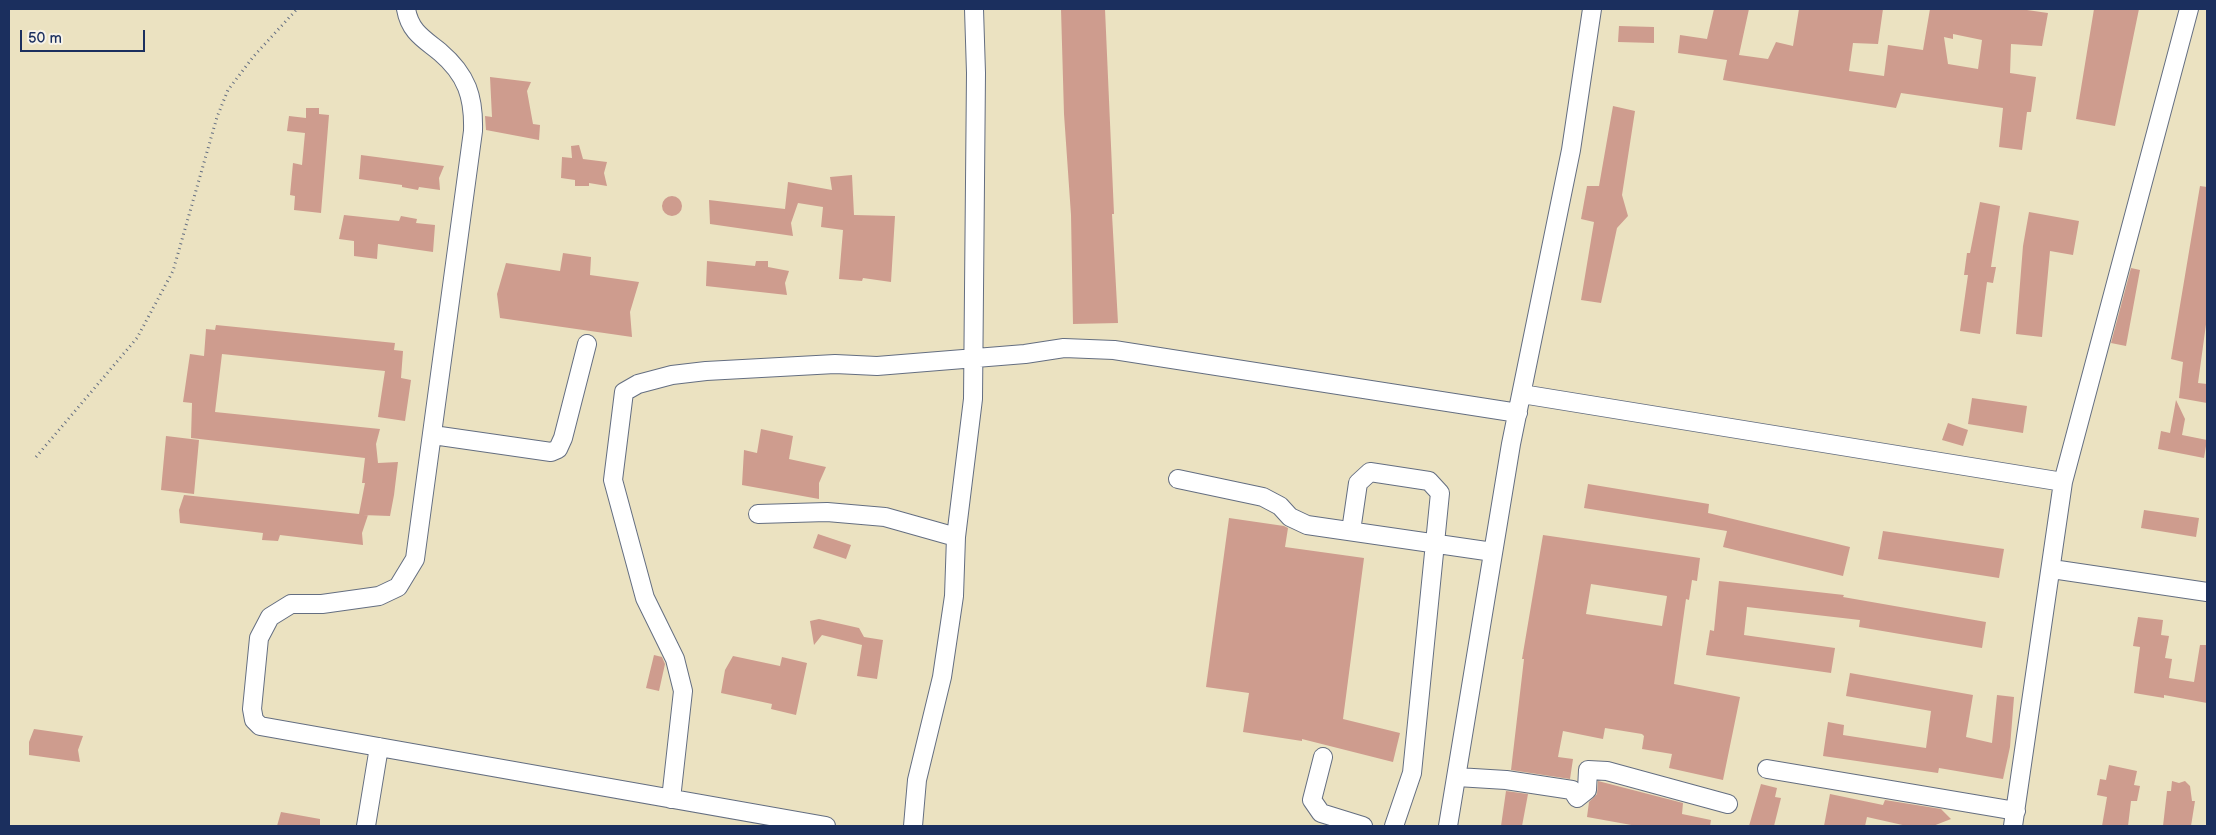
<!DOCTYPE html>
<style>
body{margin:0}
#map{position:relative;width:2216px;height:835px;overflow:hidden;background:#ebe2c1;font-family:"Balsamiq Sans",sans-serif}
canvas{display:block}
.frame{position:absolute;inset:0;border:10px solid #1b2f5e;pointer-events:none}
.scale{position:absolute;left:20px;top:30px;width:125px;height:22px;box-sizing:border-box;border:2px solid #1b2f5e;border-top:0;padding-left:6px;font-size:15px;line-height:18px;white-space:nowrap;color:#1b2f5e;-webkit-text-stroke:4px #f7f3e8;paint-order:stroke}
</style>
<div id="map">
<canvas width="2216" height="835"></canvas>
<div class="frame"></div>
<div class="scale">50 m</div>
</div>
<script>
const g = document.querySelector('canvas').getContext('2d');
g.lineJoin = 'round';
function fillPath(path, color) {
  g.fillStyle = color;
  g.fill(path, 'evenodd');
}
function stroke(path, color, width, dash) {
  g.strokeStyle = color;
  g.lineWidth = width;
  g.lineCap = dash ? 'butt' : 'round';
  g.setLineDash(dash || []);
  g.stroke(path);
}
const building = new Path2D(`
 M1061,9h44l9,205h-2l6,109 -45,1 -2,-109 -7,-101z
 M1714,9h35l-10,46 29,4 8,-17 17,4 6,-37h84l-5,35 -25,-1 -4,28 35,5 4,-31 35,5 7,-41h90l28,4 -6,33 -31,-2 -1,29 26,4 -5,35h-4l-5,38 -23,-3 4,-39 -102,-15 -5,15 -173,-28 4,-20 -49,-7 2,-18 27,4zM1953,34l29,6 -4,29 -30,-5 -4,-27 9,2z
 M2094,9h45l-24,117 -39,-7z
 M1619,26l35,1v16l-36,-1z
 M490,77l41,5 -4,9 6,33 7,1 -1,15 -53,-10 -1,-14 7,1z
 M1613,106l22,5 -13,84 6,21 -11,12 -16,75 -20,-3 13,-78 -13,-3 6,-33h12z
 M306,108h13v6l10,1 -8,98 -27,-3 1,-14 -5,-1 3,-32 9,2 3,-32 -18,-2 2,-15 17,2z
 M579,145l4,14 24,3 -3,11 3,13 -18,-3v3h-14v-6l-14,-2 1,-21 10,1 -1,-12z
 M361,155l83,11 -5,12 1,12 -21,-3 -1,3 -16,-3v-2l-43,-6z
 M852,175l2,40 41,1 -4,66 -28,-4 -1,3 -23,-2 4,-49 -22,-3 2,-20 -25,-4 -7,20 2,13 -83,-12 -1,-24 76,9 3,-27 44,8 -2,-13z
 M2200,186l7,1v130l-9,66 9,1v19l-28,-5 4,-36 -12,-3z
 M662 206a10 10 0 1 1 20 0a10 10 0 1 1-20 0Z
 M1980,202l20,4 -9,61h5l-3,16 -6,-1 -7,52 -20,-3 8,-56h-4l3,-22h3z
 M2029,212l50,9 -6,34 -23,-4 -8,86 -26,-3 7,-88z
 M344,215l55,6 2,-5 16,3 -1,4 19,2 -2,27 -55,-8 -1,15 -23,-3v-15l-15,-2z
 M563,253l28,4 -1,18 49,7 -9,30 2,25 -132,-19 -3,-24 9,-31 54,8z
 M707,261l48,5 1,-5h12v6l21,4 -4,12 2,12 -81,-9z
 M2131,268l9,2 -14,76 -15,-3z
 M216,325l179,18 -1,7 9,1 -2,27 10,2 -6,41 -27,-4 7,-46 -163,-17 -7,58 165,17 -4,15 2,19 20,-1 -4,33 -4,21 -27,-1h5l-6,18 1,12 -83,-10 -2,6 -16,-1 1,-7 -83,-10 -1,-13 5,-15 175,19 6,-31h-3l3,-25 -174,-20 1,-35 -9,-1 7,-48 14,2 2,-27 9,1z
 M1972,398l55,8 -4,27 -55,-9z
 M2176,400l9,19 -3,16 25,5 -3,18 -46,-9 3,-18 9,2z
 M1948,423l20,7 -5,16 -21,-6z
 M761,429l32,7 -4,23 37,8 -7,16v16l-77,-14 2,-35 13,3z
 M166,436l33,4 -5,54 -33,-4z
 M1588,484l121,20 -1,9 142,34 -7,29 -120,-29 4,-16 -143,-23z
 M2144,510l55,8 -3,19 -55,-9z
 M1229,518l55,8 4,2 -3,19 79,11 -21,161 57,14 -7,29 -91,-23v2l-59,-9 6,-39 -43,-6z
 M1883,531l121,18 -5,29 -121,-19z
 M818,534l33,11 -5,14 -33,-11z
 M1543,535l157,23 -3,23 -5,-1 -3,20 -3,-1 -12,85 66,13 -17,83 -54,-12 3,-14 -30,-5 2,-13 -2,-2 -37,-6 -2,11 -40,-8 -5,26 15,2 -3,20 -59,-9 13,-111h-2zM1591,584l76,12 -5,30 -76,-12z
 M1719,581l125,14 -1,2 143,25 -4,26 -123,-21 1,-7 -113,-13 -3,28 91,13 -4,25 -125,-18 4,-25 4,1z
 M2138,617l25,3 -2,15 8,1 -4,22 7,1 -3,19 25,4 6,-37h7v58l-43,-8v3l-30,-5 6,-46 -7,-1z
 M819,619l40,9 5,9 19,3 -6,39 -20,-3 5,-31 -40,-10 -8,10 -4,-24z
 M654,655l8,2 3,7 -6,27 -13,-3z
 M733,656l47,10 2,-9 25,6 -11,52 -25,-6 1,-5 -51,-11 4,-23z
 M1850,673l123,22 -7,42 26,6 5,-48 17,2 -4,50 -7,32 -64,-11 -1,5 -115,-17 5,-34 16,3 -1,10 83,13 5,-37 -85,-15z
 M34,729l49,7 -5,14 2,12 -51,-7v-13z
 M2109,765l28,6 -3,14 6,1 -3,15h-6l-3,25h-26l5,-29 -10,-2 3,-16 6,1z
 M1598,781l85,22 -1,11 29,6 -1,6h-73l-50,-9 2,-15 8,-8z
 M2172,781l7,2 6,-2 5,5 2,15h3l-4,25h-28l4,-35h4z
 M1761,784l16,4 -2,9 6,1 -7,28h-25z
 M1506,791l22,3 -6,32h-21z
 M1830,794l53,11 2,-5 56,9 10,10 -18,7h-26l-40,-9 -2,9h-41z
 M281,812l39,7v7h-43z`);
const path = new Path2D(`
 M36,457l101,-119 36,-67 44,-154 11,-27 25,-33 44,-48`);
const minor = new Path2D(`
 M406,9c4,23 18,30 34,43 27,23 34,45 33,79l-58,428 -17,28 -19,9 -57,8h-31l-21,13 -11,21 -7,71 2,11 6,6 566,100
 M1522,394l541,88
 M433,435l118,17 7,-3 5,-11 24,-94
 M1178,479l85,18 17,9 10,11 17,8 186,27
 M758,514l69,-2 58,5 71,20
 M1351,531l7,-48 12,-11 59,9 11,12 -28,280 -18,53
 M2052,569l155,23
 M1323,757l-11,43 9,13 42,13
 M1767,769l249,42
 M1457,777l49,3 66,10 5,8 10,-8 1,-20 19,1 121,33
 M671,799l12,-108 -8,-32 -30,-61 -32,-118 11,-88 14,-8 34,-9 34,-4 129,-7 42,2 148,-12 39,-6 50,2 404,63
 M366,826l13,-79
 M913,826l4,-46 25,-103 12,-81 2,-59 17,-138 3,-326 -2,-64
 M1448,826l63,-382 60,-294 21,-141
 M2013,826l50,-344 126,-473`);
fillPath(building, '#ce9c8e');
stroke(minor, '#646e81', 20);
stroke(path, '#646e81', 3, [1, 4]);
stroke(minor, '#fff', 18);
</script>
